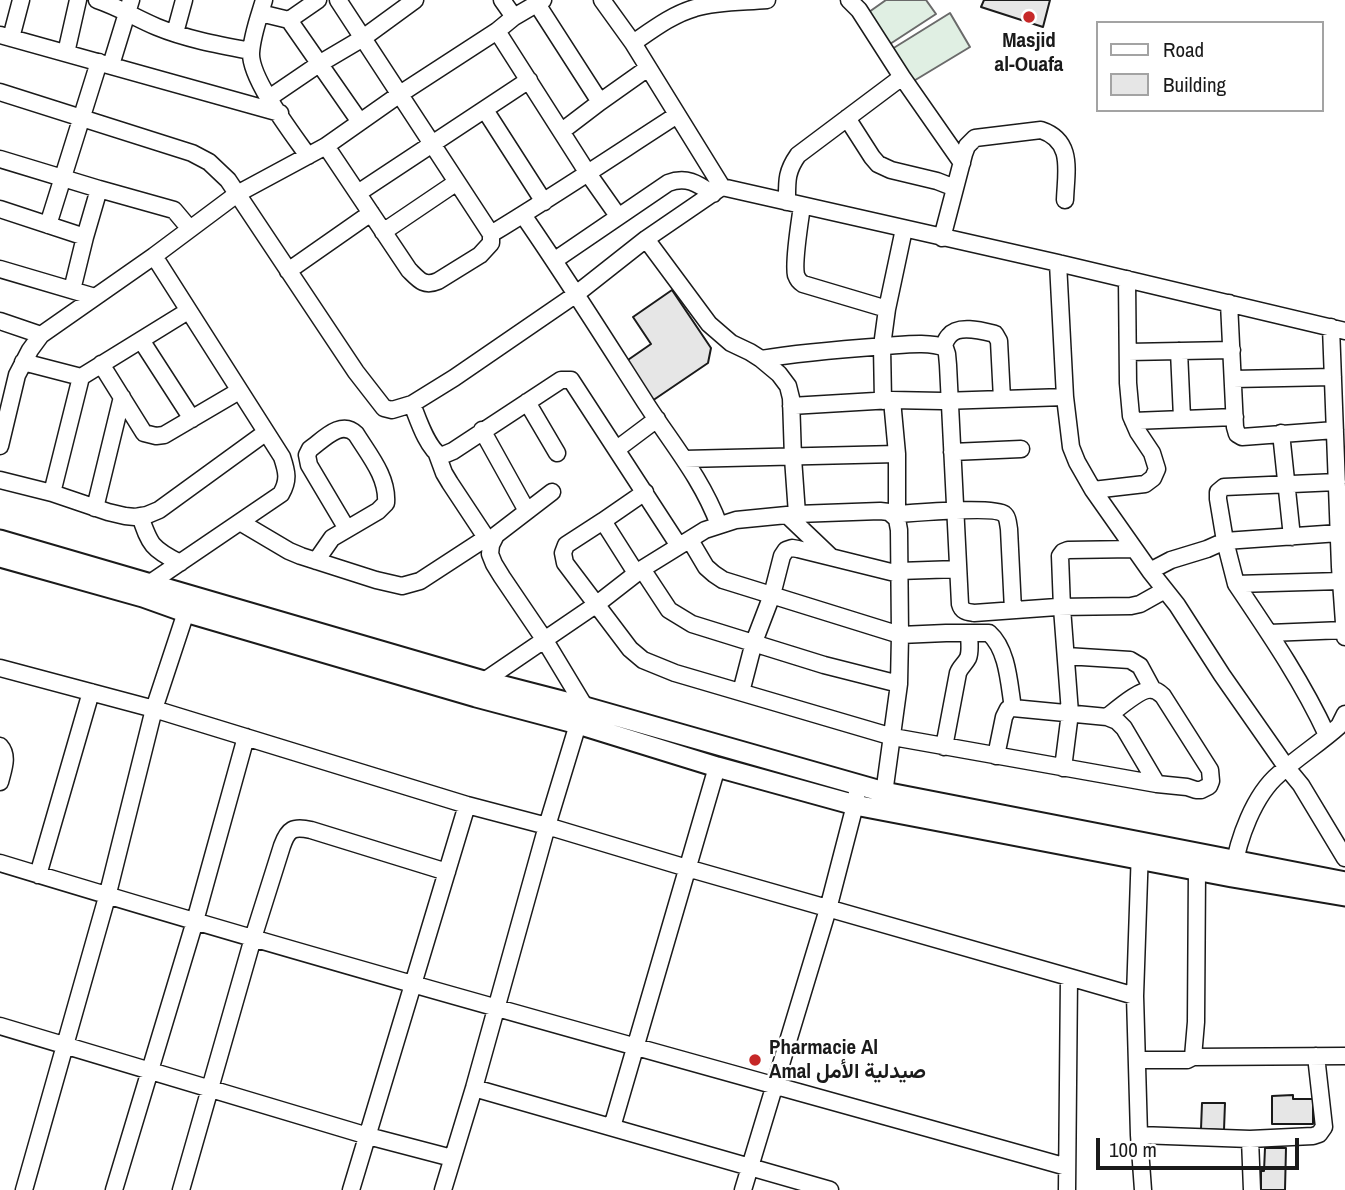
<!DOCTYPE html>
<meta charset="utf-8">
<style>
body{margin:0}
#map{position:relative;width:1345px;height:1190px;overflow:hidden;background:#fff;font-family:"Archivo Narrow",sans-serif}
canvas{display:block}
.legend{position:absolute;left:1096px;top:21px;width:228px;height:91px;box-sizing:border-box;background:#fff;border:2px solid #a3a3a3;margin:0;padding:9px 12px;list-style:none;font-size:21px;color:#1a1a1a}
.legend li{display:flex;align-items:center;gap:14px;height:35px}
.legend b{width:35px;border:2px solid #a3a3a3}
.scale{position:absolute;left:1096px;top:1138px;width:203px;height:32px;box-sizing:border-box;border:4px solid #1a1a1a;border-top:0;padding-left:9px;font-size:21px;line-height:24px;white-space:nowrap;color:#1a1a1a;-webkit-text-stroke:5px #fff;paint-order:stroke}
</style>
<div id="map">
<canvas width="1345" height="1190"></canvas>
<ul class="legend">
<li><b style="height:9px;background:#fff"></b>Road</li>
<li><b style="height:19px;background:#e6e6e6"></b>Building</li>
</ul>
<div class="scale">100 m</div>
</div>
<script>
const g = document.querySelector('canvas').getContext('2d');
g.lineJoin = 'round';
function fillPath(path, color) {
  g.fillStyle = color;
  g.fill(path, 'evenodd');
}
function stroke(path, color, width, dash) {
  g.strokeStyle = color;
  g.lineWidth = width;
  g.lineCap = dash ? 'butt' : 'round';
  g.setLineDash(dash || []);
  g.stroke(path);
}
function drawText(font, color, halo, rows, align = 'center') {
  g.font = font + ' "Archivo Narrow",Vazirmatn,sans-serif';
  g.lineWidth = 5;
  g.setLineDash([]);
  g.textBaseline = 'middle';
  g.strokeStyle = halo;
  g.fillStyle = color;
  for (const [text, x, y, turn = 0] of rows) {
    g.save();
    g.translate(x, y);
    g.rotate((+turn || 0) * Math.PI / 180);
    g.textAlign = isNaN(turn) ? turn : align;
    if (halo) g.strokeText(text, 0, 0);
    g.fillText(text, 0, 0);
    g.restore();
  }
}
const green = new Path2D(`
 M886,0h40l10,14 -46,30 -21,-32z
 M950,13l20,34 -58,35 -20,-33z`);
const building = new Path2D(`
 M984,0h66l-7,27 -62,-20z
 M672,290l39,58 -3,15 -56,38 -27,-39 26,-18 -18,-27z
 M1293,1095v4h20v25h-41v-28z
 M1202,1103h23l-1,27 -23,-1z
 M1265,1148h21l-1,42h-24v-19h3z`);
const minor = new Path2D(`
 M97,0c21,7 39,18 60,27 29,12 62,18 94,24
 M264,0c-5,17 -12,35 -13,53 -1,26 41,80 57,103
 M502,0l12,17
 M602,0l31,43 89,144 336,76 287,68
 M849,0l10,10 43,67 60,86
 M537,4l63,98
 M260,13l29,7 71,102
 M289,20l29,-20
 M497,31l90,141 31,44
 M175,33l9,-33
 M0,35l280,78
 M11,38l10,-38
 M633,43c19,-13 40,-29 62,-35 22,-7 49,-6 72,-8
 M66,53l12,-53
 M111,65l20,-65
 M0,92l192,61 17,9 19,18 128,192 28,36 8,2 20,-6 42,-26 121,-83 71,-56 76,-52
 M269,98l50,-34 44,-26 52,-38
 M485,110l59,92
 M847,118l25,39 6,7 13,6 46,11 18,7
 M562,131l38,-29 48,-34
 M326,146l83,124c10,10 15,17 29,11l42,-26 11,-12v-9l-153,-234
 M0,159l99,30
 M358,193l171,-113
 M787,202c0,-21 -1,-30 11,-47l104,-78
 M802,206c-2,15 -9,56 -6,69 2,5 3,6 7,9l84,25 -5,37 1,55
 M0,209l85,28 14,-48 75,21 16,19
 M523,215c43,62 83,126 124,190 26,40 55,74 72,120
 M48,225l51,-163
 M383,232l74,-50
 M491,234c63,-38 124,-79 186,-119
 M942,238l22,-84 3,-8 8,-8 66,-8c33,11 25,41 24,70
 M555,260l113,-77c18,-7 29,0 45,11
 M1058,263l7,134 6,50 6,15 16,28 57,81 27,34 45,70 65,93 14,17 44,73
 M0,269l95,28
 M288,271l83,-58
 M72,290l13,-53
 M1229,303l6,124 2,7 5,3 93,-7
 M887,309l17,-80
 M0,321l41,14
 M1331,327l9,240 5,70
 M141,340l51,79
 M943,347c2,-4 3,-8 6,-11 9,-12 34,-5 46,-2l4,7 3,58
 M1179,351l3,67
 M1128,352l104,-2
 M761,359c41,-7 83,-10 124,-13 17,-1 45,-5 60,2l2,6 1,11 12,239c2,8 8,8 14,9l83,-6 74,-1 9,-2 25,-14
 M23,362l58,15
 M101,364l43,69 12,3 8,-1 75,-44
 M1233,379l100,-2
 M892,400l5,54v65
 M527,402l30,51
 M412,404c6,15 15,44 29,52l12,-5 108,-71h10l108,166
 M791,406l101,-6 50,1 123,-4
 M1133,421l102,-4
 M482,430l45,81
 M1281,433l11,104
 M0,446l17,-71 13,-25 11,-15 113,-79 83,-62 89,-48 74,-52 97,-63 17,-14 29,-17
 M617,449l40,-30
 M952,452l69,-3
 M437,454l7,19 6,10 41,62
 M684,459l213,-5
 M0,480l52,13 56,19 17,4 10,1 12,-2 12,-5 106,-77
 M1093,490l52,-6 8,-6 4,-9 -5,-16 -14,-21 -7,-16 -3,-33 -1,-104
 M52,493l29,-116 107,-66
 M95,508l27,-111
 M797,514l83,-3 9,1 8,7 2,11 1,105 -1,49 -16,117
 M897,514c16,-1 97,-8 107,0 4,3 4,10 5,15l4,81
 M787,515l43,41
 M140,516c10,29 12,33 40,47
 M603,521l-37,24 -3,8 2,10 65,86 13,11 32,13 218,64 264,47 30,3 9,3h5l8,-4 2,-5 -1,-11 -47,-74c-2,-2 -7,-6 -10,-6 -11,-3 -37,20 -46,27
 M240,522l49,29 12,5 75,24 26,6 18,-5 66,-43
 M690,540l16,27 8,7 9,6 29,9 148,46 46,-2h43c19,17 20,51 24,75
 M316,561l16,-23 46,-27 8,-8c2,-26 -17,-48 -30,-69 -15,-15 -33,6 -46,15l-3,6 2,10 38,64
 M642,569l27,41 23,14 132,41 75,19
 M899,571l59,-2
 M1150,571l21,-11 36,-11 18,-8 -7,-42v-7l6,-5 113,-5
 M636,573l-33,-52 42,-29
 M1236,584l-11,-43 114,-8
 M145,592l5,-9 131,-89c8,-14 6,-22 1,-37l-128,-201
 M1269,633l75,-3
 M1066,656l64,4 10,6 13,24
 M0,668l154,41 313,96 80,21 140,42 382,109 -2,213
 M480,688l4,-7 113,-77 45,-35 63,-39 31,-10 61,-6 -4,-56 -2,-60 -3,-12 -9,-12 -18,-15 -11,-7 -19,-9 -22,-19 -63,-85
 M741,692l13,-50 18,-47 10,-39 4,-6 6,-2 6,1 101,25
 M1327,735c-25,-54 -58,-102 -91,-151l105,-3
 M0,746c9,10 3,24 0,36
 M944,747l14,-74c2,-6 7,-9 10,-15 3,-7 1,-18 1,-25
 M996,756l8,-39 4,-8 5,-1 94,9 10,4 7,7 33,56
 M1063,768l7,-55 -8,-105 -2,-52 3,-4 5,-2 66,-1
 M1140,849l-5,147 4,139 4,55
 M0,863c354,108 711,204 1067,304
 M1233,872c5,-33 21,-77 46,-98 19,-17 41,-31 60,-48l6,-12
 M38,875l53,-183
 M1069,977l66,19
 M0,1026l368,110 84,22
 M1193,1057l152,-1
 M1137,1060h50l6,-3 3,-35 1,-152
 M474,1088l356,102
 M612,1127l105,-360
 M1139,1135l111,4 2,51
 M1250,1139l63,-3 6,-2 5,-7 -8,-71
 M24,1190l83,-293 47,-188 35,-106
 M114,1190l81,-269 51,-184
 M181,1190l72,-252 29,-92c6,-17 11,-20 29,-16l136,42
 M351,1190l116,-385
 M443,1190l31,-102 73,-262 31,-102 7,-17 -41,-68 -42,-62 -8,-13 -4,-10 1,-9 5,-10 56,-43
 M743,1190l85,-281 27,-104 1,-9`);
const major = new Path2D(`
 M0,540l484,141 101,26 299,85 461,90
 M0,557l143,40 42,15 291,85 102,27 139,43 138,38 377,72 113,19`);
const markers = [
 [1029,17,7,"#c62828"],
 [755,1060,7,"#c62828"]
];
const poiNames = [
 ["Masjid",1029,41],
 ["al-Ouafa",1029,65],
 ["Pharmacie Al",769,1048,"left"],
 ["Amal صيدلية الأمل",769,1072,"left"]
];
fillPath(green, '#e0efe3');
stroke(green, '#6a6a6a', 2);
fillPath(building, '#e6e6e6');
stroke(building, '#1a1a1a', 2);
stroke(minor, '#1a1a1a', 19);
stroke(major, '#1a1a1a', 23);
stroke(minor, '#fff', 16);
stroke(major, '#fff', 19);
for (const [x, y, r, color] of markers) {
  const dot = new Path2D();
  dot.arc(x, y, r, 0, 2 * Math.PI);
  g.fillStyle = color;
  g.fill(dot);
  stroke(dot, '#fff', 2.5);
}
drawText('bold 21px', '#1a1a1a', '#fff', poiNames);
</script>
